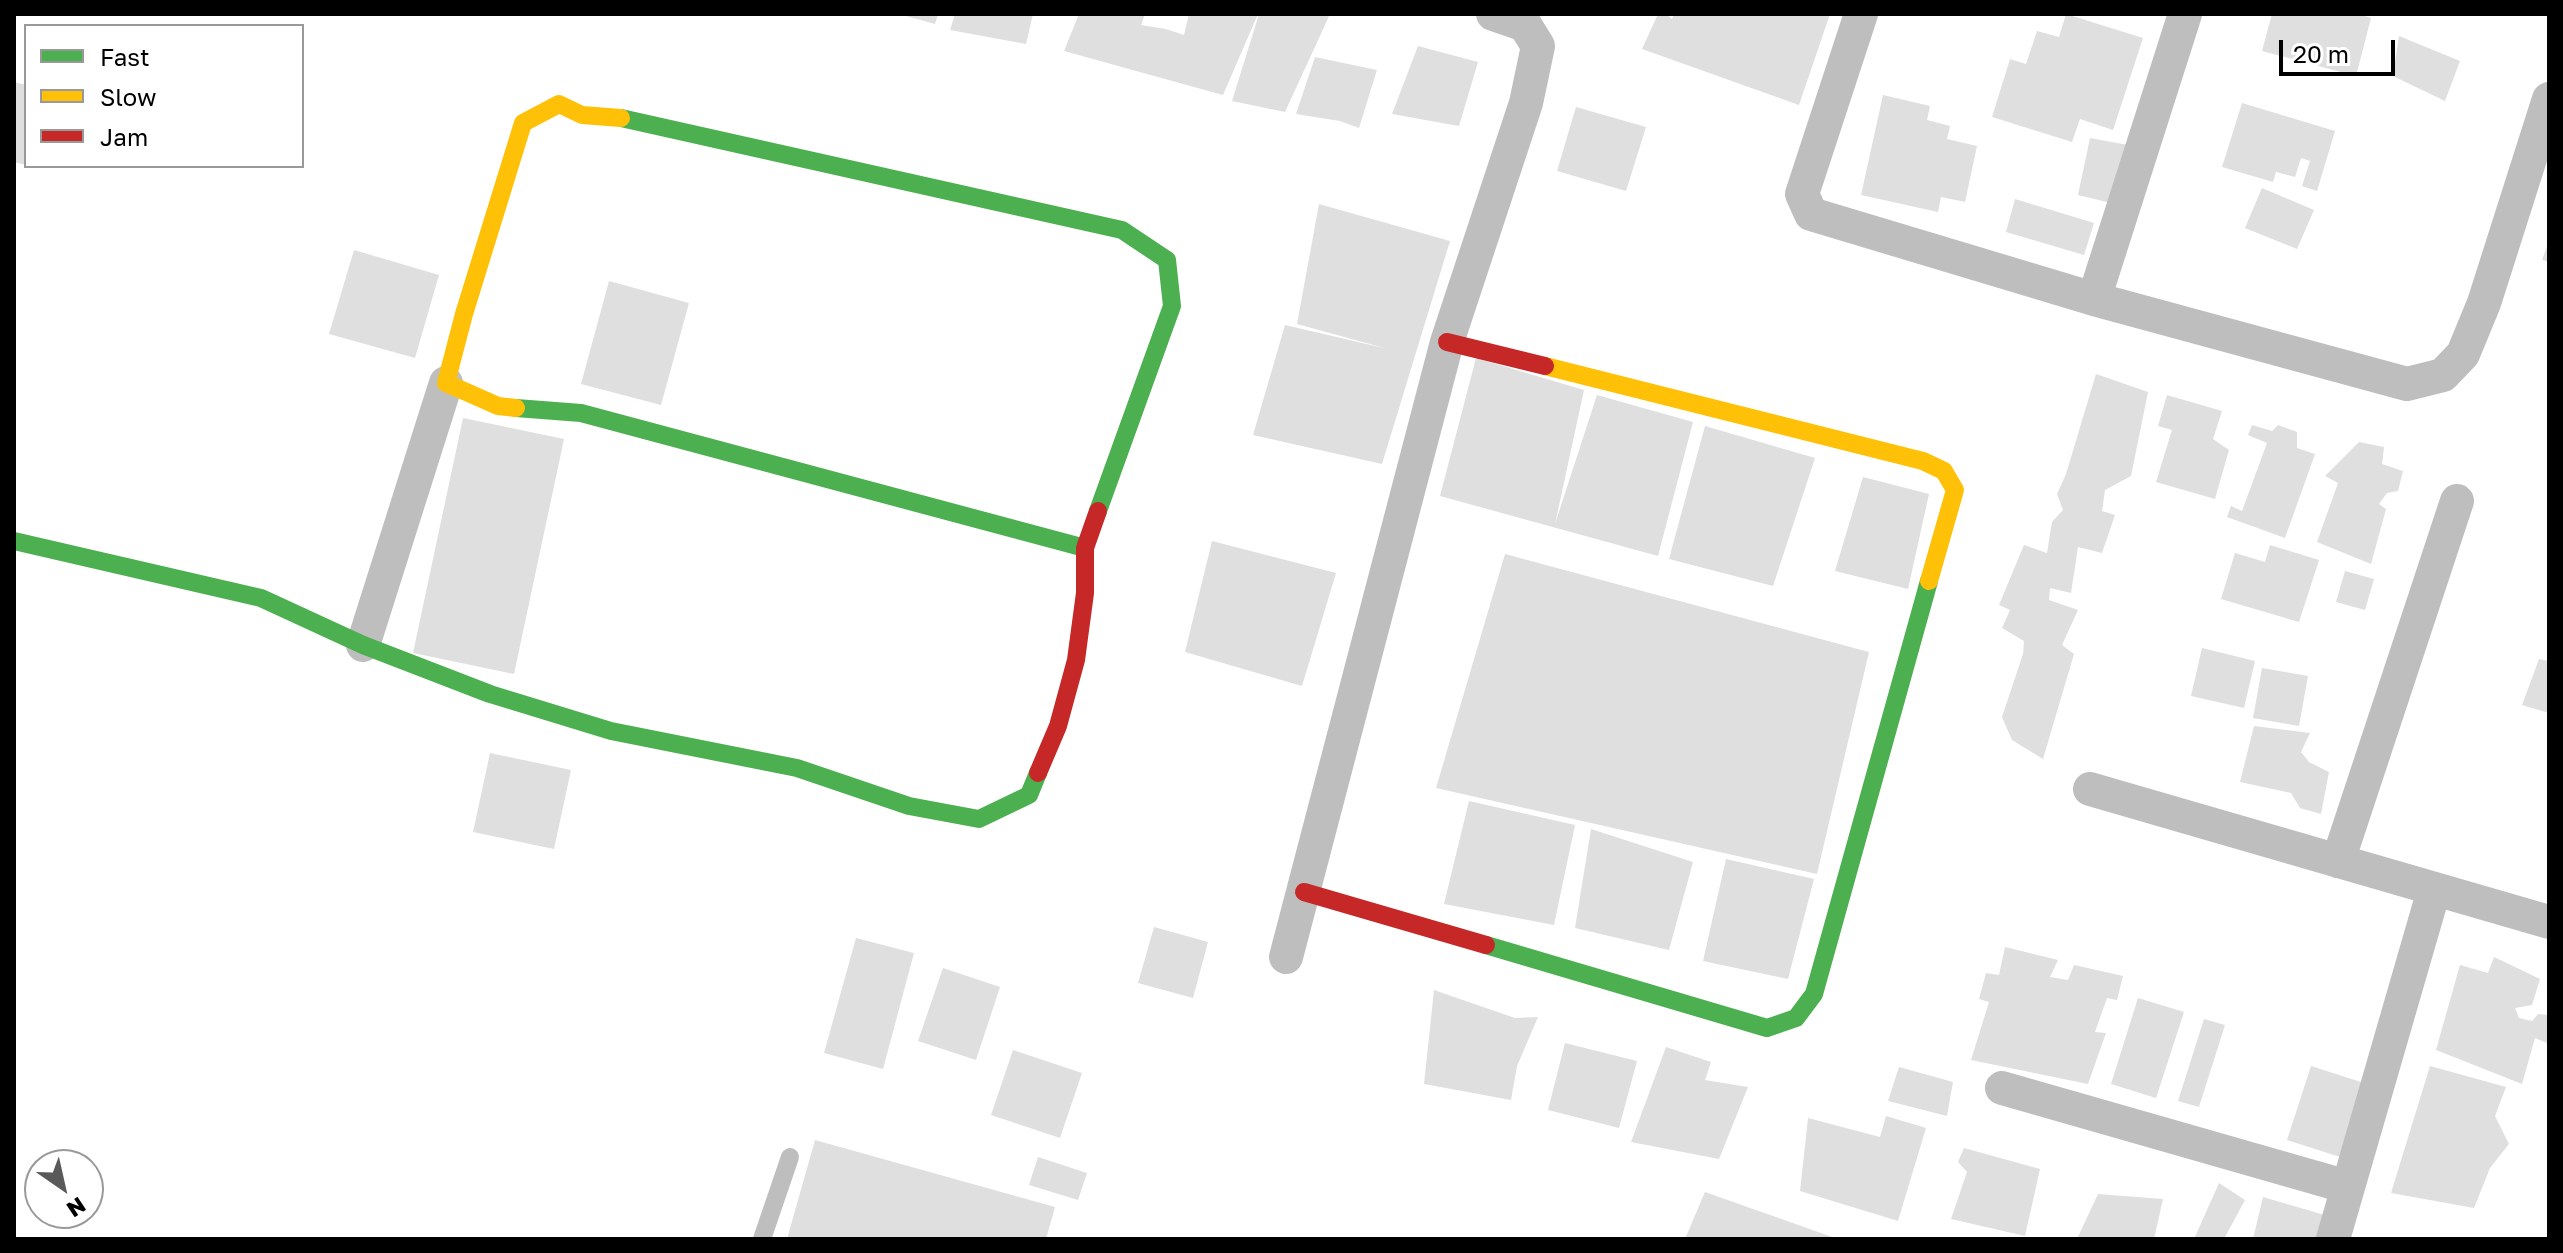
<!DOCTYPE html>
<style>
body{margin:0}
#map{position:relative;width:2563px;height:1253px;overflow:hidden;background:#fff;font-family:"Golos Text",sans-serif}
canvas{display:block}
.frame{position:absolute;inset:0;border:16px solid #000;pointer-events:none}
.legend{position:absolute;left:24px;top:24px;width:280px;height:144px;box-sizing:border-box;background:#fff;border:2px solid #999;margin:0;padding:10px 14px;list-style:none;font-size:24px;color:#000}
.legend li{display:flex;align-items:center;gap:16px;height:40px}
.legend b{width:40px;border:2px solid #999}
.north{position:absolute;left:24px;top:1149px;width:80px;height:80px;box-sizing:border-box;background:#fff;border:2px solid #999;border-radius:50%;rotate:146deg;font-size:22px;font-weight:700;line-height:32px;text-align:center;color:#000}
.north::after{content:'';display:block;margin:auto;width:28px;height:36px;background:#595959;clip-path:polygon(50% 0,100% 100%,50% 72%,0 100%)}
.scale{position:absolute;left:2279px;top:40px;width:116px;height:36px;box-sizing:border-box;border:4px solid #000;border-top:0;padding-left:10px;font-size:24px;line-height:28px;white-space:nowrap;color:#000;-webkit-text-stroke:6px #fff;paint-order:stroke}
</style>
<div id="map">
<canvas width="2563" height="1253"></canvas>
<div class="frame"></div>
<ul class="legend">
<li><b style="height:10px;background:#4caf50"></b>Fast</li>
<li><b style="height:10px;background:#ffc107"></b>Slow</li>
<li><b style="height:10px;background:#c62828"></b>Jam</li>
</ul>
<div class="north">N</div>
<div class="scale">20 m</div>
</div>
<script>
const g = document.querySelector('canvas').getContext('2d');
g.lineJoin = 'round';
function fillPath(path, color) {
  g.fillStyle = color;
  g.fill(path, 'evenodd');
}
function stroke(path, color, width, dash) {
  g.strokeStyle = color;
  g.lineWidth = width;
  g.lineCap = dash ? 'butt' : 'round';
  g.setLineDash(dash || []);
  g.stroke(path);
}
const building = new Path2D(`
 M899,14h39l-3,10z
 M955,14h78l-7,30 -76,-14z
 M1079,14h66l-4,11 25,4 18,6 5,-21h69l-35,81 -159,-44z
 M1259,14h71l-45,98 -53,-11z
 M1658,14h8l6,5 2,-5h156l-31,91 -157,-56z
 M2066,14l77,24 -30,92 -33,-11 -8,23 -80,-25 18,-58 16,5 11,-33 22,6z
 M2272,14h86l13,4 -15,58 -94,-25z
 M2399,36l61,25 -15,40 -52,-25z
 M1418,46l60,16 -19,64 -67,-12z
 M1315,57l62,13 -18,58 -19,-7 -44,-7z
 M14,82l12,3v80l-12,-3z
 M1883,95l47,11 -3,14 23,6 -3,13 30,7 -12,56 -24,-5 -3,15 -77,-17z
 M2242,103l93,28 -18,60 -15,-5 8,-25 -9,-3 -6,19 -19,-5 -3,10 -51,-15z
 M1576,107l70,20 -20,64 -69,-20z
 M2090,138l38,7 -13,59 -37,-9z
 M2262,188l52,22 -17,39 -52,-21z
 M2015,199l79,24 -10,32 -78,-23z
 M1319,204l131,37 -68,223 -129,-29 32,-110 103,24 -91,-25z
 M2549,241v21l-7,-2z
 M354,250l85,25 -24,83 -86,-24z
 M609,281l80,22 -28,102 -80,-21z
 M1476,358l108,32 -29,134 42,-129 96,27 -35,134 -218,-60z
 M2096,374l52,18 -17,84 -26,14 -3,21 13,4 -13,38 -24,-6 -7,46 -21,-5 -1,12 29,10 -16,35 12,9 -31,105 -31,-19 -10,-23 21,-63 1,-13 -22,-13 8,-18 -11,-5 25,-60 23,8 5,-31 11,-12 -6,-16 9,-20z
 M2167,395l55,16 -9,28 16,11 -14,49 -59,-17 16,-52 -14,-4z
 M463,418l101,21 -50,235 -101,-21z
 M2252,425l20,6 6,-6 19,7v16l18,6 -30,84 -58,-21 4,-11 11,5 25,-68 -19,-8z
 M1705,426l110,32 -42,128 -104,-27z
 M2359,442l25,5 -2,17 21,7 -5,20 -11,2 -8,11 7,5 -15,55 -54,-22 21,-59 -13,-7z
 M1863,477l66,17 -21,95 -73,-18z
 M1212,541l124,32 -34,113 -117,-34z
 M2270,545l49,15 -20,62 -78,-23 14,-46 30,9z
 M1505,554l364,98 -52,222 -381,-86z
 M2345,571l29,8 -9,31 -29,-8z
 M2202,648l53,13 -11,47 -53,-12z
 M2539,659l10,2v52l-27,-8z
 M2262,668l46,8 -9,50 -46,-8z
 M2254,726l56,7 -9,19 8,10 20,10 -8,42 -21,-6 -9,-15 -51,-11z
 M490,753l81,17 -17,79 -81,-17z
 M1469,801l106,24 -21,100 -110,-21z
 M1591,829l102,33 -24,88 -94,-22z
 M1726,859l88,20 -26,100 -85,-18z
 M1154,927l54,15 -15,56 -55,-15z
 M856,938l58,15 -31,116 -59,-16z
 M2005,947l53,13 -8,17 18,3 6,-15 49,11 -6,24 -10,-2 -12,34 11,1 -18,51 -117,-24 18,-58 -10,-3 7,-26 13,2z
 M2494,957l46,22 -8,26 -17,3 4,10 13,3 6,-7 11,1v29l-14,-6 -13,46 -86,-34 24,-85 28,8z
 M943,968l57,19 -24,73 -58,-19z
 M1434,990l81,28 23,-1 -21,49 -6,34 -87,-16z
 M2138,998l46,14 -28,86 -45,-14z
 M2204,1019l21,6 -26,82 -21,-6z
 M1565,1043l72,18 -18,67 -71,-18z
 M1666,1047l45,15 -6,18 43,7 -29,72 -88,-17z
 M1013,1050l69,23 -22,65 -69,-23z
 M2311,1066l53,17 -24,74 -53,-17z
 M2430,1066l76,21 -11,29 14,28 -19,24 -16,40 -83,-15z
 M1899,1067l54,15 -6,34 -59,-15z
 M1886,1116l40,12 -28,93 -98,-30 8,-73 72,19z
 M815,1140l240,67 -9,32h-259z
 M1964,1148l76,21 -15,67 -74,-17 16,-47 -9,-10z
 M1038,1157l49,16 -9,27 -49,-15z
 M2219,1183l26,17 -21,39h-30z
 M1705,1192l133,47h-153z
 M2098,1194l65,5 -9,40h-77z
 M2263,1197l65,19 -7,23h-68z`);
const lane = new Path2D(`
 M762,1239l28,-82`);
const street = new Path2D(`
 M1861,14l-59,180 9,20 283,85 313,85 36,-9 20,-21 21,-51 65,-204
 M2094,299l91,-285
 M363,645l83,-262
 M2090,789l459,133
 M2338,861l119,-360
 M1286,957l161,-615 79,-239 12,-57 -13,-21 -32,-11
 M2002,1088l346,99
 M2333,1239l101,-349`);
const fast = new Path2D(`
 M621,118l501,112 45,30 5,46 -74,205
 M516,408l65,5 504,135
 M14,541l247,57 102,47 127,49 121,37 186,37 112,38 70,13 50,-24 9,-22
 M1486,945l281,83 29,-10 18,-24 115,-413`);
const slow = new Path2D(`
 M1545,366l378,95 21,10 11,19 -26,91
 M516,408l-18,-2 -52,-23 18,-69 59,-191 36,-19 23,11 39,3`);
const jam = new Path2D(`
 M1447,342l98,24
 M1038,773l20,-47 18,-66 9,-67v-45l13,-37
 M1304,892l182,53`);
fillPath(building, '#dfdfdf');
stroke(lane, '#bebebe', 18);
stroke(street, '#bebebe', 34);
stroke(fast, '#4caf50', 18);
stroke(slow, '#ffc107', 18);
stroke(jam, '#c62828', 18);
</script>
